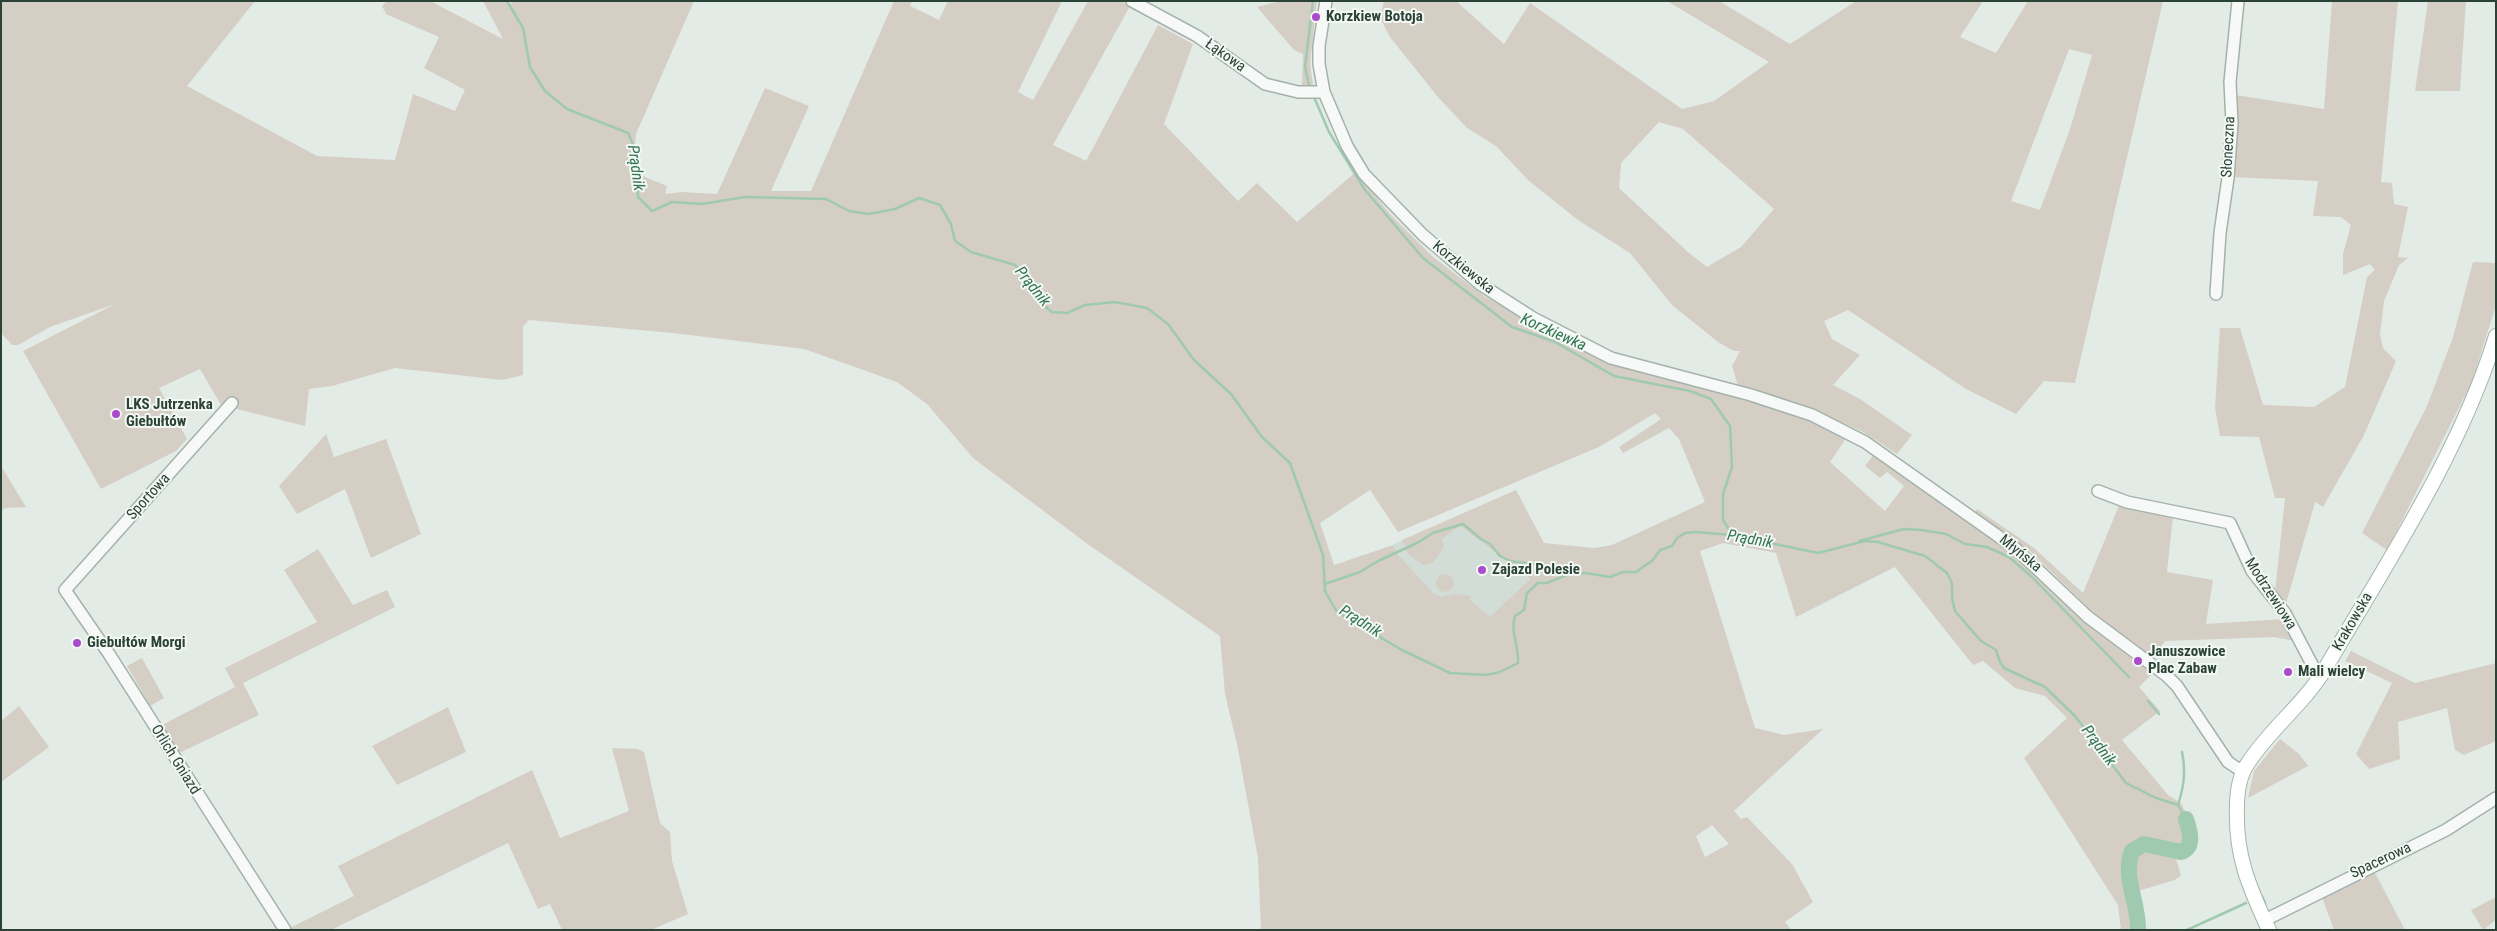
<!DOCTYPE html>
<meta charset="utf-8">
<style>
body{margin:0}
#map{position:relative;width:2497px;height:931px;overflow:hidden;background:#e3ebe7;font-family:"Roboto Condensed",sans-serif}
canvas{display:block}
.frame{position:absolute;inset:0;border:2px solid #2b4337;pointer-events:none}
</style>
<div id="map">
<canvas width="2497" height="931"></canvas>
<div class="frame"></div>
</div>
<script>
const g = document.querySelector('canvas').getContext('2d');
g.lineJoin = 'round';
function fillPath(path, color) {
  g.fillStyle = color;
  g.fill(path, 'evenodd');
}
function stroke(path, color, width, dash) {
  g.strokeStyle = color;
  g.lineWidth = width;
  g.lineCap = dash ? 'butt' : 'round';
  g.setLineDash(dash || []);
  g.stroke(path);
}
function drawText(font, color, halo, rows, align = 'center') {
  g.font = font + ' "Roboto Condensed",sans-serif';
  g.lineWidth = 4;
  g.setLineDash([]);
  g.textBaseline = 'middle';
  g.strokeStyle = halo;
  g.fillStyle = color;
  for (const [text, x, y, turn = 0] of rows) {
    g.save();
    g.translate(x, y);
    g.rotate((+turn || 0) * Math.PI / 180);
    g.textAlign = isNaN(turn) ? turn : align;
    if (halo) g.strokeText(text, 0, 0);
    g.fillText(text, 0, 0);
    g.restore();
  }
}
const built = new Path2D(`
 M1460,526l70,54 -52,48 -47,11 -31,-83 -7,-11 9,-5 6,14 34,-15z`);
const green = new Path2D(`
 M1,1h254l-68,85 130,70 78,4 18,-66 42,17 10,-21 -41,-22 15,-31 -53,-23 -4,-8 5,-5h43l73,38 -20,-38h23l4,6 2,-6h182l-58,133 -3,38 34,14 -2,8 17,-2 35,2 48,-106 44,18 -38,85h40l83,-190h18l-2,5 29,14 9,-19h114l-44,91 15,8 55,-99h33l9,5 -77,139 33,16 72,-136 35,19 -29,80 74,77 19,-18 40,39 59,-50 34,42 42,42 52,40 110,61 215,60 38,20 -17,25 55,49 19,-25 -17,-14 -7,6 -15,-12 9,-12 45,34 40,25 70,53 80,74 45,32 -15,15 21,24 -38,29 46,55 13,8 10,20 3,22 -3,10 -16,1 6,19 -6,5 -37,11 4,39h-21l-3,-25 -94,-147 43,-40 -22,-22 -30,-8 -32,-27 -10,4 -78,-98 -99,50 -20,-64 -53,-10 -23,8 55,177 29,7 39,-6 -89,82 7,8 6,-2 45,47 21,38 -28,20 6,8h-530l-3,-72 -21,-114 -12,-50 -5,-58 -131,-91 -116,-87 -46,-54 -30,-22 -93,-33 -131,-16 -144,-13 -6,6v49l-21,5 -107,-12 -63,18 -23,3 -4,37 -84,-21 -21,-36 -41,19 28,51 -11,12 -75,38 -78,-138 92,-47 -65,23 -32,18h-6l-11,-12zM1655,413l6,6 -42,28 4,6 46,-25 10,11 26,63 -93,43 -17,3 -51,-5 -28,-53 -114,50 6,14 15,11 10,-2 11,-16 -2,-8 18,-13 70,53 -40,38 -21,-18 3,-3 -18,-2 -13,3 -7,-3 -34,-37 -7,-12 -59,20 -14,-42 50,-33 28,42 203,-86zM1712,825l17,19 -24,13 -9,-21z
 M1281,1h36l-7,63 3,21 -11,2 1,-33 -9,-4 -37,-43z
 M1384,1h72l48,43 26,-41 152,106 32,-8 55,-39 -102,-61h52l71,43 66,-43h127l-23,36 36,16 32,-52h135l-88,382 -31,-2 -28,33 -50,-25 -118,-79 -24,11 8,18 28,16 -27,30 27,14 52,36 -15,19 -34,-22 -46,-21 -79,-25 -6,-20 8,-15h-6l-16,-9 -46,-37 -42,-52 -52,-33 -49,-39 -33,-35 -29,-18 -30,-32 -47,-59 -10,-19zM2069,49l23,6 -22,74 -30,81 -29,-9zM1659,122l24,7 91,80 -33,38 -34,20 -18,-14 -70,-65 2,-25z
 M2332,1h66l-17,181 11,1 2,21 14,3 -10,50 10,1 -9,7 -15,36 -4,33 3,14 13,13 -32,74 -41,72 -8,-5 -30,105 -10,-15 10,-94h-10l-16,-61 -39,-1 -5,-28 5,-80h20l23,77 51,2 31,-20 22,-110 8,-7 -5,-6 -27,11v-21l8,-29 -10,-8 -28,-1 5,-35 -86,-4 4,-82 88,14z
 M2428,1h38l-6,90h-45z
 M2473,262l23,1v42l-24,77 -85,168 -25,-17 65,-127 26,-69z
 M326,434l8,23 52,-18 35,95 -50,24 -26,-69 -48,25 -18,-28z
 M1,466l25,41 -20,1 -5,3z
 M2120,503l53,13 -6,56 46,8 -7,44 78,-5 11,22 -21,-4 -109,4 -13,18 -55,-43 -66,-64 -56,-40 2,-3 57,39 49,45z
 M318,549l35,56 34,-15 8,17 -152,76 16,32 -82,39 -15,-29 73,-38 -10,-19 92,-46 -33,-52z
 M1436 583a9 9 0 1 1 18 0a9 9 0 1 1-18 0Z
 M2351,651l64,32 81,-20v78l-32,14 -9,-5 -8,-42 -49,14 2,37 -31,10 -13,-15 36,-71 -47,-22z
 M142,658l22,40 -14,8 -23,-40z
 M19,706l30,41 -48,35v-61z
 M448,707l18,45 -69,33 -25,-39z
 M2280,739l19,15 9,12 -60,32 6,-27z
 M612,748l25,1 7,3 16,71 10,9 2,29 16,53 -37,16h-89l-12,-26 -12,5 -30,-66 -177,87h-39l-2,-2 64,-32 -16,-30 194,-96 28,68 69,-27z
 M2374,871l31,59h-71l-12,-33z
 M2496,897v23l-13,10 -12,-20z`);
const stream = new Path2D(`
 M507,1l16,27 7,39 15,24 22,18 61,24 8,18 2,46 14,14 20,-9 30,2 43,-7 81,2 23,12 20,3 26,-5 24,-11 21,7 11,19 4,17 16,11 44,13 12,12 11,24 14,11 15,1 18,-8 30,-3 32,6 21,16 26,36 37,34 31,43 28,26 33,92 2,36 12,21 65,38 48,23 36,2 14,-3 18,-9c1,-17 -8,-31 -3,-47l9,-6 3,-17 11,-10h9l22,-9 17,-1 24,4 13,-5h13l17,-12 7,-10 12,-4 5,-8 8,-5 11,-1 36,3 86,18 47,-12 13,1 47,14 22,17 5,10v15l3,13 26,30 15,9 4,12 4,6 41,19 30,29 51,67 30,15 22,7 8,14
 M1309,85l-4,-18 8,-66
 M1314,97l15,35 36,58 58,68 89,69 43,15 59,34 76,15 21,8 19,27 2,41 -9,27v26l9,14
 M1859,541l45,-12 18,1 24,4 19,10 22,3 22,10 23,20 97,100
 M1325,584l35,-12 18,-11 39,-18 16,-10 30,-9 18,15 9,5 10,12 10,5 23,3 35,10
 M2148,701l11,13
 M2178,805c6,-19 8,-34 4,-53
 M2262,896l3,7
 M2187,930l59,-27`);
const river = new Path2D(`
 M2138,930c1,-27 -16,-52 -6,-79l12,-7 37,8c14,-5 9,-21 5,-33`);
const minor = new Path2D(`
 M1132,1l65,35 68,48 33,8h26
 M1326,1l-7,45v18l5,28 23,54 17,28 59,61 57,49 53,34 78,40 140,37 61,20 53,27 150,106 73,69 79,59 10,10 51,76 15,10
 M2216,294l4,-61 8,-55 4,-55 -2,-41 8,-81
 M232,403l-167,187 44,64 176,276
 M2098,491l29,11 103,21 22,48 33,42 30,57 6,6
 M2265,920l181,-90 50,-32`);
const major = new Path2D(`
 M2269,930c-20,-43 -34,-75 -32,-123 0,-15 2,-31 11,-44 22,-34 56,-59 77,-94 62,-107 134,-214 171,-333`);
const markers = [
 [1316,17,5,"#aa4bcc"],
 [116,414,5,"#aa4bcc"],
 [1482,570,5,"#aa4bcc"],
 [77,643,5,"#aa4bcc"],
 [2138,661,5,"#aa4bcc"],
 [2288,672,5,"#aa4bcc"]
];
const poiNames = [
 ["Korzkiew Botoja",1326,17],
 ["LKS Jutrzenka",126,405],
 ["Giebułtów",126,422],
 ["Zajazd Polesie",1492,570],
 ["Giebułtów Morgi",87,643],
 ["Januszowice",2148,652],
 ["Plac Zabaw",2148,669],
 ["Mali wielcy",2298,672]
];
const streetNames = [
 ["Łąkowa",1225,56,35],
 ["Słoneczna",2229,147,-87],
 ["Korzkiewska",1463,268,39],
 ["Sportowa",149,497,-48],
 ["Młyńska",2020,554,39],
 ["Modrzewiowa",2270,594,57],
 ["Krakowska",2353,622,-60],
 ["Orlich Gniazd",175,760,58],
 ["Spacerowa",2381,861,-25]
];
const waterNames = [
 ["Prądnik",635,168,82],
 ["Prądnik",1032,287,51],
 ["Korzkiewka",1553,333,24],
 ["Prądnik",1750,540,10],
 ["Prądnik",1360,622,32],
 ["Prądnik",2098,746,53]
];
fillPath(built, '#d1ddd6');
fillPath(green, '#d5cec4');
stroke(stream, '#9fcab0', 2.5);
stroke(river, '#9fcab0', 16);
stroke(minor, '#a4b2ab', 14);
stroke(major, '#a2b6ac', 16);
stroke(minor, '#f6f9f8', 11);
stroke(major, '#fff', 14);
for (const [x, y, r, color] of markers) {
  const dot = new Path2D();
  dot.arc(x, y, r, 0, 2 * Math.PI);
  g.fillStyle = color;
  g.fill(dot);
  stroke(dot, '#f3f8f5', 2);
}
drawText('bold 15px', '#2b4337', '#f3f8f5', poiNames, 'left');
drawText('15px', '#2b4337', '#f3f8f5', streetNames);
drawText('italic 16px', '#357652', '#f3f8f5', waterNames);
</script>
